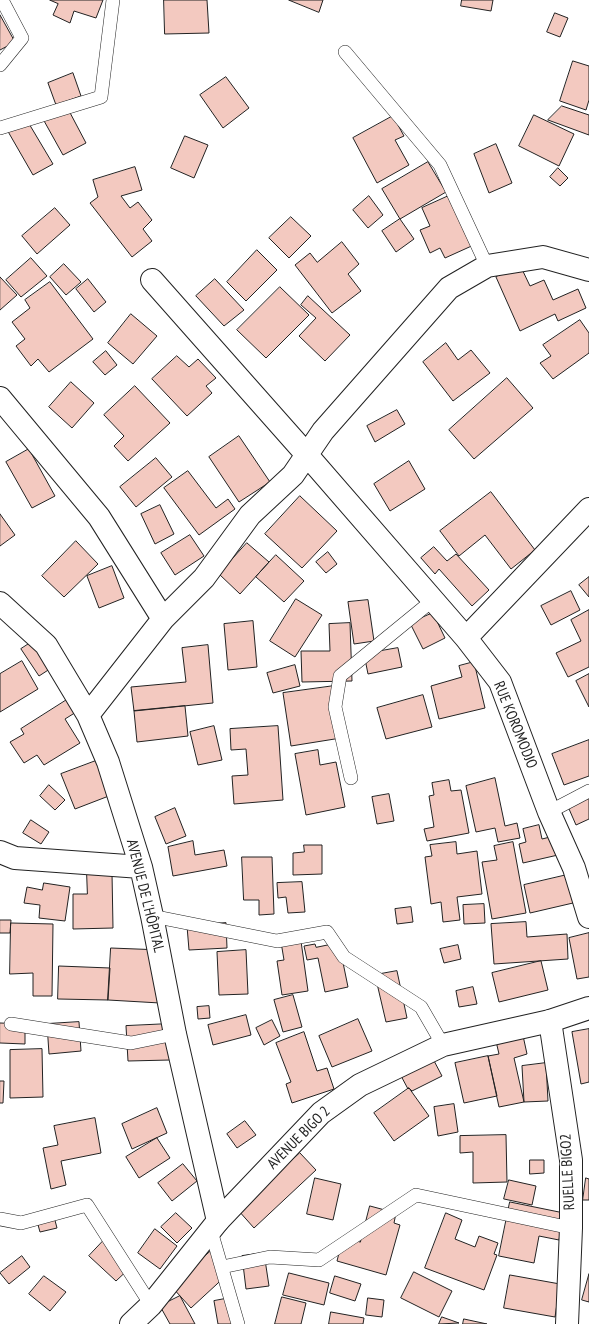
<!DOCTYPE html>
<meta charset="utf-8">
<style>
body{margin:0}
canvas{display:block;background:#fff}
</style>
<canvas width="589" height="1324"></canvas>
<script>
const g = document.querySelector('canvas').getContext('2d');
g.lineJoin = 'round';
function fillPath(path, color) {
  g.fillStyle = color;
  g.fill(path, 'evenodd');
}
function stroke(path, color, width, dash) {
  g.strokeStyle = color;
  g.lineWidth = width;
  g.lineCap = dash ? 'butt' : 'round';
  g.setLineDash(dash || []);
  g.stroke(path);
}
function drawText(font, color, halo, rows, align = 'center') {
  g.font = font + ' "PT Sans Narrow",sans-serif';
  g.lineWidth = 3;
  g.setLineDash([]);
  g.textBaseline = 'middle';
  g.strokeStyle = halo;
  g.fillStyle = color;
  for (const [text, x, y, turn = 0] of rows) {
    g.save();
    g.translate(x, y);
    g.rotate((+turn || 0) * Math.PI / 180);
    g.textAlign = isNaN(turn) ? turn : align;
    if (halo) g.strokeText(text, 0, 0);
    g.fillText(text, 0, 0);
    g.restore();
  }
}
const building = new Path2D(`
 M50,0h53l-7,18 -22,-7 -4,12 -17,-8 5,-11z
 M164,0h43l2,33 -44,1z
 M289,0h34l-4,12z
 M462,0h31l-2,11 -30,-5z
 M555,13l13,5 -8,19 -13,-5z
 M0,15l15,27 -15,8z
 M573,61l16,5v34l-3,10 -26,-9z
 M73,73l8,23 -25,9 -8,-22z
 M226,77l23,31 -26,20 -23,-33z
 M562,106l27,9v20l-41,-15z
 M67,107l19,36 -23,12 -20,-36z
 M534,115l40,19 -15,32 -40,-20z
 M393,116l11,20 -9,4 14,25 -32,18 -24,-45z
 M25,117l28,47 -20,11 -27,-47z
 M185,136l23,9 -14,33 -23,-10z
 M496,144l16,39 -23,10 -15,-39z
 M428,162l18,30 -46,27 -18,-30z
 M135,167l7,23 -21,6 9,12 8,-6 14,18 -9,9 9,12 -20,16 -42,-54 8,-6 -5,-17z
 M558,168l10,10 -8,8 -10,-9z
 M453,194l23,50 -31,14 -5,-10 -10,5 -10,-23 10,-4 -8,-18z
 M369,196l14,19 -15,13 -15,-18z
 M55,208l15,17 -33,29 -15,-18z
 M291,217l20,19 -22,22 -20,-20z
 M400,219l14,20 -18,13 -14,-21z
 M342,242l17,22 -11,10 13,17 -29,22 -37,-48 15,-12 7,9z
 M257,250l20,20 -31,31 -19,-19z
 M31,258l16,18 -26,21 -15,-17z
 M64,264l17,18 -15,13 -16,-18z
 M520,265l10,21 14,-6 9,20 25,-11 8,19 -28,13 -3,-7 -35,17 -24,-54z
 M0,277l17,18 -17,15z
 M88,279l18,23 -12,10 -18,-23z
 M215,279l29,31 -20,16 -28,-30z
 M50,282l43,57 -44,33 -11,-13 -7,7 -15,-20 9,-7 -13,-17 18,-14 -5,-8z
 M280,287l29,28 -43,43 -29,-28z
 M308,296l42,39 -25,26 -26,-25 17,-18 -15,-13z
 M131,314l26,22 -24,28 -25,-21z
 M580,320l9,13v20l-36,26 -13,-16 11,-7 -8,-11z
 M446,343l12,17 13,-10 19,23 -37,28 -30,-39z
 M106,351l11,14 -12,10 -12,-13z
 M177,356l12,11 9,-8 18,19 -10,8 6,7 -25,23 -35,-37z
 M507,378l26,30 -59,51 -25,-29z
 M71,382l23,21 -22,25 -23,-21z
 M135,386l35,37 -42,38 -14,-15 10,-10 -20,-21z
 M397,410l8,14 -30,18 -8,-16z
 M239,436l31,46 -31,20 -30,-45z
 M29,449l26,47 -23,12 -26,-46z
 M156,458l16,19 -36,30 -16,-20z
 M409,461l16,28 -35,22 -16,-27z
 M188,471l28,37 12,-9 7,10 -36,26 -35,-47z
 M491,492l44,58 -24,19 -26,-34 -26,21 -19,-25z
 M300,496l37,35 -35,37 -37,-34z
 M160,505l14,29 -19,10 -14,-30z
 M0,514l15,21 -15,11z
 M190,535l14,21 -29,19 -14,-22z
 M76,541l22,23 -34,33 -22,-21z
 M247,543l22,19 -29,32 -21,-20z
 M434,547l13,14 9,-7 33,36 -17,16 -33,-37 -4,5 -14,-16z
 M328,552l9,12 -11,9 -10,-11z
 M276,555l28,26 -20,21 -28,-25z
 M112,566l12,32 -25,10 -12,-32z
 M589,577v20l-10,-12z
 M571,591l9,19 -29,15 -10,-19z
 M296,599l26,16 -27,42 -25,-16z
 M368,600l6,41 -20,3 -6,-42z
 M589,610v57l-21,10 -12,-24 25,-12 -10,-21z
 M433,613l12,25 -22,11 -13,-26z
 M253,621l4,46 -29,3 -4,-46z
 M350,623l2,58 -50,1 -1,-31h29l-1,-27z
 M41,636l18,27 -20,13 -18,-27z
 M208,645l5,58 -79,8 -3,-24 55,-5 -4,-34z
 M398,648l4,19 -34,7 -4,-20z
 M22,661l16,28 -38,23v-38z
 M474,662l11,46 -46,11 -8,-33 31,-9 -3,-11z
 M295,665l5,21 -27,7 -6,-20z
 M589,674v33l-13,-26z
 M334,686l7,52 -50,8 -8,-53z
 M423,695l9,32 -46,12 -9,-31z
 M73,696l8,13 -16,10 15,24 -36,22 -7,-10 -13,8 -14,-21 14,-8 -3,-5z
 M185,706l3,30 -51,6 -3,-31z
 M214,726l8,34 -24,5 -8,-33z
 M278,726l5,74 -49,4 -2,-28 16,-1 -2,-26 -15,1 -1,-21z
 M589,740v36l-25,9 -12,-31z
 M318,750l2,15 16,-3 9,45 -39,8 -11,-61z
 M101,759l13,35 -39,15 -14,-35z
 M495,778l10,48 12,-3 3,15 -22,4 -3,-14 -19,4 -10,-46z
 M449,780l2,11 10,-1 8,43 -42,8 -3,-12 10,-2 -5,-31 5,-1 -2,-12z
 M49,785l16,15 -10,10 -15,-14z
 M589,792v27l-13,6 -10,-23z
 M389,794l5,27 -17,3 -5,-27z
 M175,808l11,28 -20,8 -11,-27z
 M31,820l18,12 -8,12 -18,-11z
 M539,825l3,14 12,-3 4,19 -35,8 -4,-19 7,-2 -3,-13z
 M193,841l2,14 29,-5 3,16 -54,10 -5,-29z
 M456,842l1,12 20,-3 5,43 -25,3 3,23 -17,2 -2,-20 -10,2 -6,-47 7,-1 -2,-11z
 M513,842l13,71 -34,6 -10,-57 15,-2 -3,-14z
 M304,845h18v29l-29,1v-22l11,-1z
 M242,857h30l2,57 -15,1v-15h-15z
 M87,873h25l1,55 -40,1v-35h14z
 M567,875l6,28 -43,10 -6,-28z
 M302,882l3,30 -17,1 -2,-16 -8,1 -1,-15z
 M44,883l26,4 -5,34 -26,-3 1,-13 -16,-2 3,-16 15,3z
 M484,904l1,19 -21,1 -1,-19z
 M411,907l2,15 -16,2 -2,-15z
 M0,920h11l-1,13h-10z
 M526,922l1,15 40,-3 1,25 -74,5 -3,-40z
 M11,923l42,1 -1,72h-19v-23l-23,1z
 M226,923l1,25 -38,2 -2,-24z
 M589,933v44l-12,2 -8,-41z
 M300,934l8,57 -26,4 -5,-34 7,-1 -4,-24z
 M339,943l9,44 -23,5 -7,-34 -11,2 -3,-14 11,-2 1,3z
 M458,945l3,14 -17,4 -4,-14z
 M111,948l51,2 -2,53 -52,-3z
 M246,950l2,44 -29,1 -2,-43z
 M541,961l7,29 -49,12 -7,-29z
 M59,966l51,2 -2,32 -50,-1z
 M397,971l10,47 -21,4 -11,-47z
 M473,987l4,17 -18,3 -3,-16z
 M293,995l9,32 -19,5 -9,-32z
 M209,1006l1,12 -12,1 -1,-12z
 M246,1015l5,20 -38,10 -5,-20z
 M358,1019l14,32 -40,16 -13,-31z
 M272,1020l8,16 -16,9 -8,-17z
 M79,1022l2,29 -32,3 -2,-30z
 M0,1023l25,1v20l-25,-1z
 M169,1024l1,36 -42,1 -2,-35z
 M589,1029v53l-8,2 -9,-52z
 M522,1031l5,23 -13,4 10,44 -25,5 -11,-51 11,-2 -4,-17z
 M304,1032l13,39 10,-3 7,21 -42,14 -6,-19 5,-2 -15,-39z
 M42,1049l1,48 -33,1v-48z
 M488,1056l9,40 -33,7 -9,-40z
 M432,1057l10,19 -30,15 -3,-3 -1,1 -8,-15z
 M546,1063l2,38 -24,1 -2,-36z
 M0,1081h4l-1,22h-3z
 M409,1088l20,28 -35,25 -20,-28z
 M454,1104l4,28 -20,4 -4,-29z
 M157,1108l10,25 -35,16 -10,-25z
 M95,1118l6,35 -40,8 5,24 -15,4 -8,-41 15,-3 -4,-19z
 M245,1121l11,14 -19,13 -10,-14z
 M506,1135l1,47 -34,1v-31l-13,1v-17z
 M157,1138l13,20 -31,20 -13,-21z
 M300,1153l16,17 -62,58 -16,-18z
 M530,1160h14v13l-14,1z
 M183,1164l14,17 -25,20 -14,-18z
 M315,1178l26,6 -8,36 -26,-6z
 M586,1178l3,1v21h-6z
 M509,1180l27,6 -4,19 -28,-6z
 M510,1202l54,11 -5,27 -20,-4 -5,27 -35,-7z
 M370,1206l26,7 -2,10 6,2 -14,50 -49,-14 6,-24 17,5z
 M52,1209l5,19 -17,4 -5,-18z
 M176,1213l16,15 -15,15 -16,-16z
 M446,1213l16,7 -7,19 20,8 4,-11 19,7 -4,11 3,1 -13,35 -59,-22z
 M155,1229l22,17 -17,23 -22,-16z
 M106,1238l27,27 -17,16 -27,-25z
 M211,1251l19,21 -39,36 -20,-22z
 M264,1253l5,33 -23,3 -4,-33z
 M22,1256l8,11 -21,17 -9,-11z
 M414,1272l38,19 -13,26 -38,-19z
 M289,1273l40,10 -5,22 -41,-10z
 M589,1274v28l-7,-2z
 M510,1275l50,9 -5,33 -51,-9z
 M44,1276l22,16 -16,19 -21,-17z
 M335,1276l26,8 -6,17 -25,-8z
 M180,1296l15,28h-25l-10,-18z
 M282,1297l24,6 -5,21h-26z
 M230,1298l5,26h-17l-4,-23z
 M368,1298l16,2 -2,17 -16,-2z
 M331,1312l33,6 -1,6h-34z
 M442,1317l17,6 -20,1z
 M464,1319l23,5h-24z`);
const lane = new Path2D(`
 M345,52l95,113 47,101
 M0,65l22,-27 -20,-38
 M0,128l101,-31 12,-97
 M351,778l-16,-71 5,-31 93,-76
 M549,812l40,-21
 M152,916l125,25 50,-9 17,25 77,50 22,38
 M11,1024l120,19 44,-9
 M0,1219l21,4 66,-18 64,100
 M211,1231l27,93
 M222,1267l48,-10 49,3 97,-65 155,33`);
const street = new Path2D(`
 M152,280l155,175 159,183 34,44 49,130 25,56 15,49
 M0,398l99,119 64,102
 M0,603l46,42 42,70 20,47 33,105 11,49 23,118 43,187
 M466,638l123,-129
 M88,715l75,-96 41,-41 46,-63 43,-40 30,-44 126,-143 38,-22 56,-9 46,13
 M0,852l15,6 126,9
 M550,1021l21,139v68l-4,96`);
const secondary = new Path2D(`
 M131,1324l20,-19 67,-84 103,-108 39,-28 83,-40 107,-24 39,-13`);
const streetNames = [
 ["RUE KOROMODJO",515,725,68],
 ["AVENUE DE L'HÔPITAL",145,896,76],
 ["AVENUE BIGO 2",299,1138,-45],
 ["RUELLE BIGO2",568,1172,-93]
];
fillPath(building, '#f3c9c0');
stroke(building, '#222', 1);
stroke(lane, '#222', 14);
stroke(street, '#222', 24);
stroke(secondary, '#222', 24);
stroke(lane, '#fff', 13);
stroke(street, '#fff', 22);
stroke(secondary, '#fff', 22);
drawText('15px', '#222', '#fff', streetNames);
</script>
